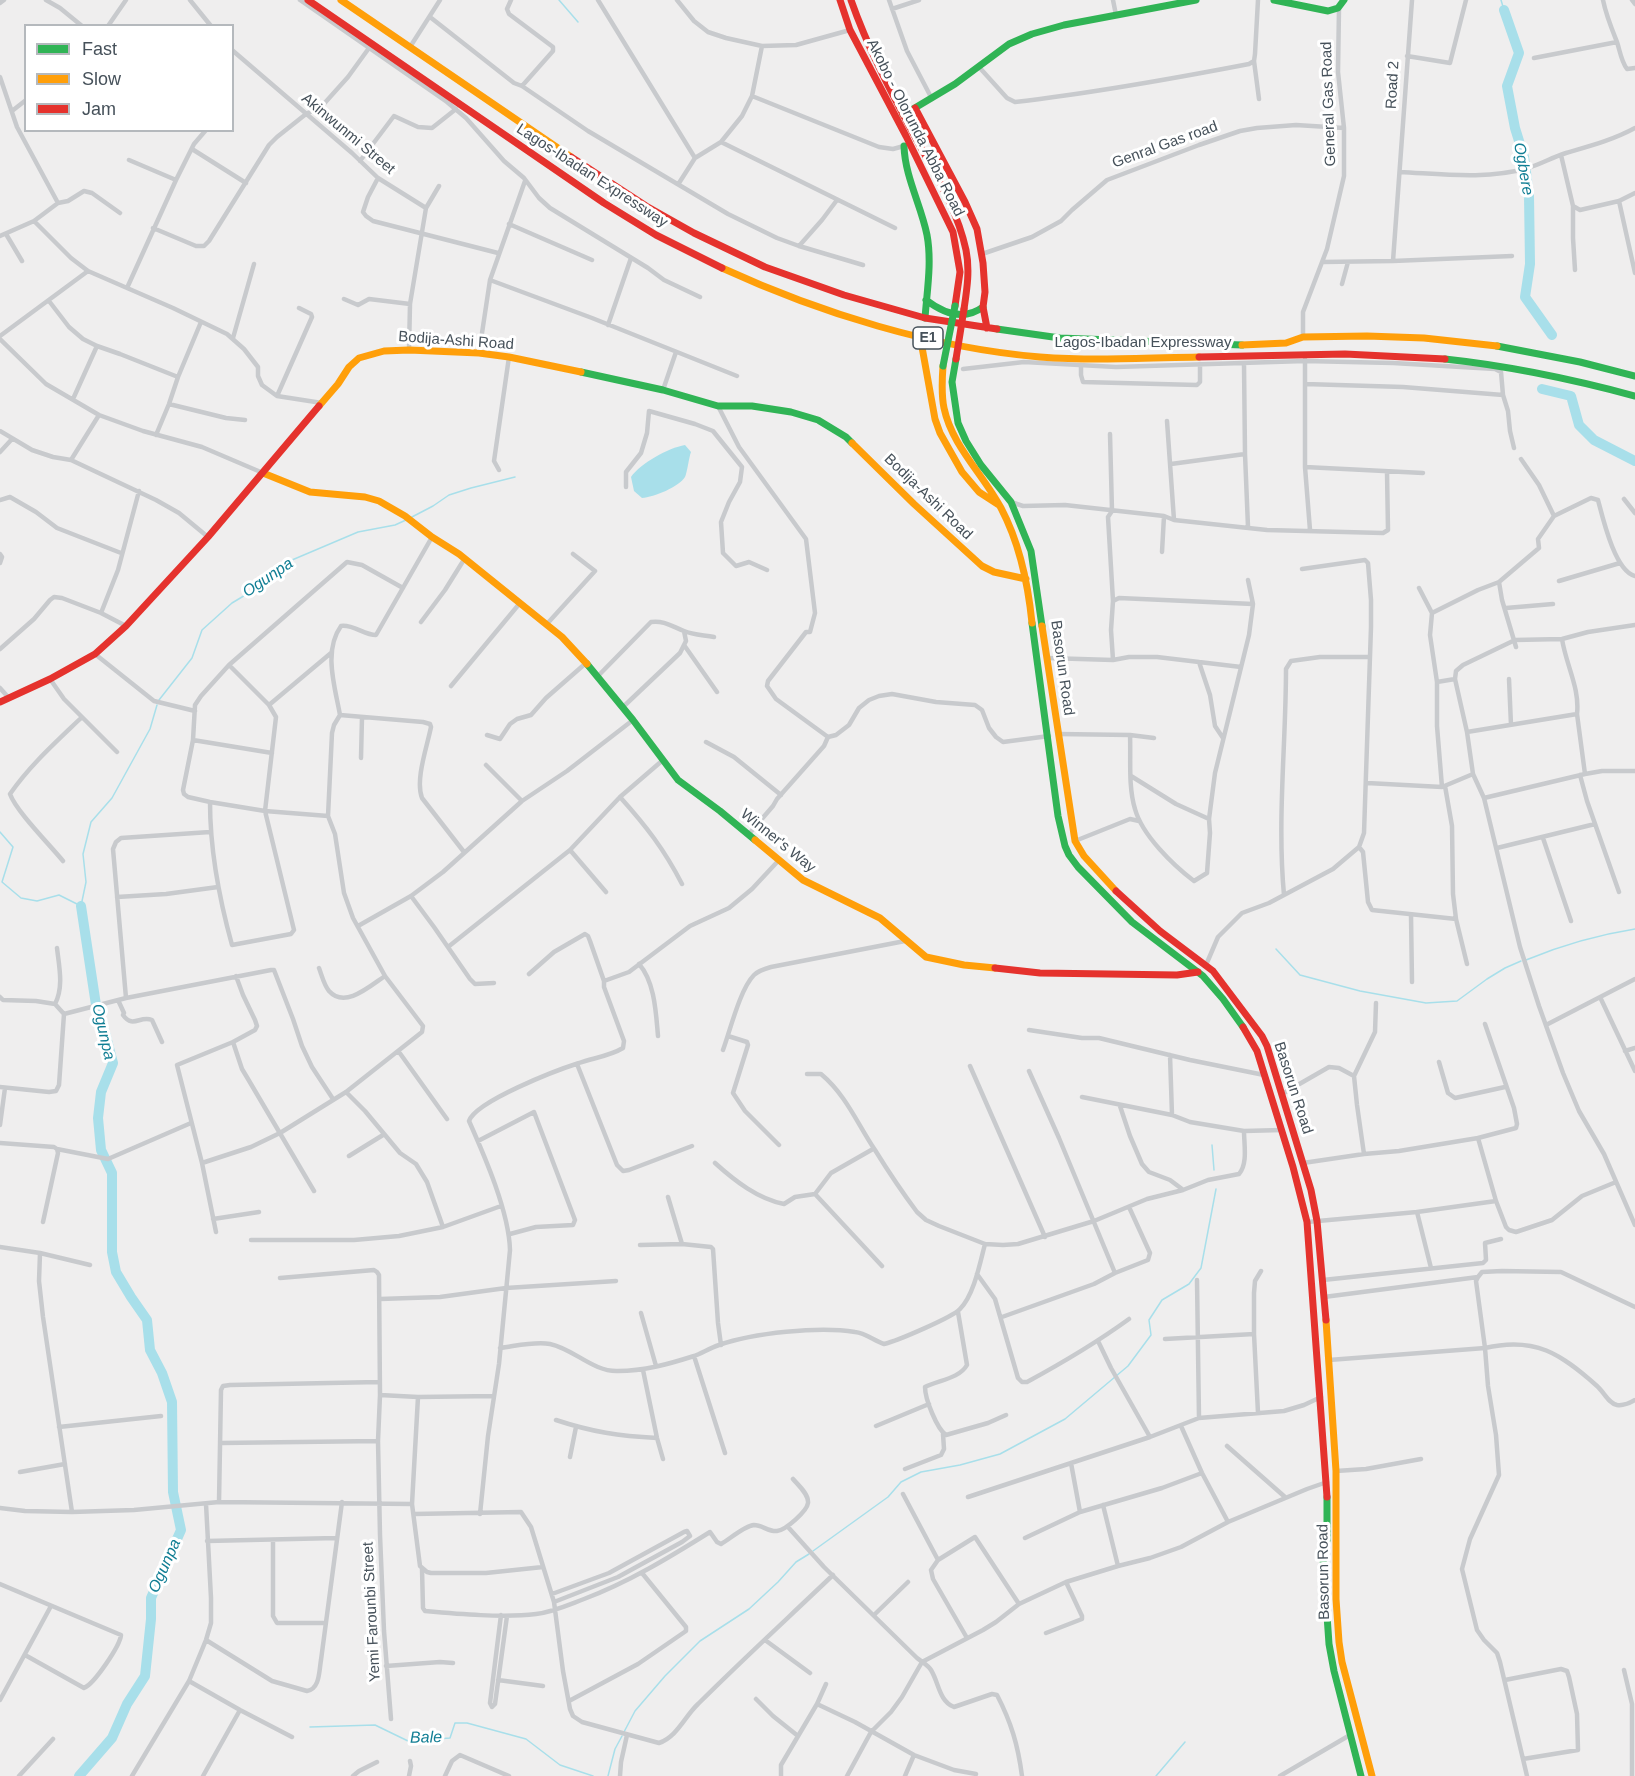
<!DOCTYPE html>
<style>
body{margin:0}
#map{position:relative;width:1635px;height:1776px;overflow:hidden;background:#efeeee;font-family:Helvetica,sans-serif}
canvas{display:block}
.legend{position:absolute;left:24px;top:24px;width:210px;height:108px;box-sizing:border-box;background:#fff;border:2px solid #b5b9bd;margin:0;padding:8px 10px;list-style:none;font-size:18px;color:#46515a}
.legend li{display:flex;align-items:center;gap:12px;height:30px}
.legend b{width:30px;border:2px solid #b5b9bd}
</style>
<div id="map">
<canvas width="1635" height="1776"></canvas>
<ul class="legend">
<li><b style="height:8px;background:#30b455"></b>Fast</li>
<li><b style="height:8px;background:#ff9f0a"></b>Slow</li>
<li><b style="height:8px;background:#e5322d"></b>Jam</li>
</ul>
</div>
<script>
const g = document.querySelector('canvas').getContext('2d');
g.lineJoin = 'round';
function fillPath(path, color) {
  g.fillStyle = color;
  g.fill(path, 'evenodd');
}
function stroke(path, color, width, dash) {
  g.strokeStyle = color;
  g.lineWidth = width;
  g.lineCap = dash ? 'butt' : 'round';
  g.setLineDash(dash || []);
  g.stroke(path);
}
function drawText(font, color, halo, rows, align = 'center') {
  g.font = font + ' Helvetica,sans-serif';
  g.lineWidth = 6;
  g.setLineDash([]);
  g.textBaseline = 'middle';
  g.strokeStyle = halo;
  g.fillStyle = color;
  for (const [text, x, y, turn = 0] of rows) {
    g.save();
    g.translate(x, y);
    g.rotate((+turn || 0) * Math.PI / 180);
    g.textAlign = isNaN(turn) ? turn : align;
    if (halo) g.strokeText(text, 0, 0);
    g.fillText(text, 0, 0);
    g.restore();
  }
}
const water = new Path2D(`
 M685,445l6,7c-2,5 -4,21 -6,25 -6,10 -31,20 -43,21l-8,-7 -3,-14c10,-14 37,-29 54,-32z`);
const stream = new Path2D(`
 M559,0l19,22
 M1501,0l3,10
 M410,518l23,-12 16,-11 22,-7 44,-11
 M159,700l33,-42 10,-28 30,-27 30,-18 30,-25 66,-28 37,-7 11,-5
 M0,832l13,15 -11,35 19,16 16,3 22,-6 22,11 5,-24 -3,-28 8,-32 21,-24 38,-69 7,-24
 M1276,949l24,26 60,16 66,12 31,-2 30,-22 18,-11 16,-7
 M1526,960c36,-15 71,-25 109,-31
 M1212,1145l2,25
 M813,1551l75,-54 13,-15 20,-10 39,-7 40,-11 65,-35 63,-53 23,-31 -2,-15 13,-20 27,-16 12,-16 15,-79
 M310,1727l65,-2 33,16 42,-3 5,-15h12l59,16 34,26 33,11
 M624,1732l11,-21 30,-35 35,-35 49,-32 29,-27 18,-20 13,-8
 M608,1776l7,-27 7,-13
 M1156,1776l29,-34`);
const river = new Path2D(`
 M1504,10l15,43 -12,33 8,42 9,29 5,39 1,68 -5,33 27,38
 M1542,389l29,7 8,29 15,15 41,21
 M79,1776l33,-38 15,-34 18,-28 6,-57v-21l30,-68 -8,-38 -1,-90 -10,-29 -12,-23 -3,-30 -16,-23 -15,-25 -4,-20v-79l-11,-23 -3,-32 3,-26 12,-29 -9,-34 -8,-24 -15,-99`);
const street = new Path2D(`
 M46,0l14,8 22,18
 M190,0l21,26
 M300,0l147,102 19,16 38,43 20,17 15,20 11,10 98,60 16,12 36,17
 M511,0l-4,9 2,5 44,33v4l-31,35
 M598,0l97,158
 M677,0l17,21 14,11 18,6 36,8 34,-1 54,-15
 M889,0l18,51 25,48
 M1113,0l3,15
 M1258,0l-3,54 -1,7 5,38
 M1603,0c3,15 8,27 14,42 3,9 4,19 10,27l8,-1
 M1632,0l3,4
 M0,3l4,-3
 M892,9l27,-9
 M430,17l84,66 8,3 66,45 140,83 49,24 22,8 64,19
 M108,26l18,-26
 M410,47l30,-47
 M232,50l120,103 26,25 48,30 -16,96 -1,46
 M1407,56l43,7 16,-63
 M1534,58l83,-16
 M979,67l28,31 8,4c79,-9 156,-23 234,-38l5,-3
 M0,77l17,50 41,76
 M752,96l127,51 14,2 11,-3
 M12,111l14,-11
 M721,142l174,86
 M192,149l54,34
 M1561,155l12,51 7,4 39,-9 16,-8
 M129,160l47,20
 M360,161l34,-45 24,11 14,1 24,-19
 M1400,172c42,2 86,8 128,-4 13,-4 25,-11 38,-15 24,-7 47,-13 69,-25
 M378,178l-10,19 -5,15 3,4 7,5 125,32
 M679,183l16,-25 26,-16 21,-26 10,-20 10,-50
 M1619,201l16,72
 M1573,206v32l2,32
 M426,208l13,-22
 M34,221l37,37 17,13 85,37 54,26 17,15 14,18v9l4,9 15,11 45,7
 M509,224l83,36
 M153,228l43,18h8l5,-5 60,-96 8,-8 29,-23 16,-8 26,-29 21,-29
 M6,234l16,27
 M0,236l34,-15 24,-18 10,-2 16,-10 8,2 28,20
 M799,246l23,-26 15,-20
 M982,254l50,-17 29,-16 11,-11 35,-30 92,-35 41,-14 17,-3 39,-3 48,3
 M1393,261l19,-261
 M1322,262l71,-1 119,-5
 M490,280l102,38 145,58
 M1342,284l6,-22
 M127,288l49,-108 18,-36 12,-14
 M344,299l14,6 11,-6 41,5
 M49,301l20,26 14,12 14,7 23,8 58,23
 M608,325l23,-67
 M0,336l88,-65
 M1303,337v-25l24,-63 17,-73v-48l-6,-56 1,-64
 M233,338l21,-74
 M0,339l46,45 53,31 44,16 59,16 61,26
 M479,353l11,-73 35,-99
 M1305,359v108l5,63
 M1244,364l1,90 3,73
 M1081,365v10l2,7 114,3 3,-3v-18
 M963,369l61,-7 92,5 189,-6 88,2 102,6 6,3 2,23 5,16 2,20 4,17
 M1305,384l98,3 100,8
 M663,390l13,-38
 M277,396l35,-79 -1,-3 -12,-6
 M73,399l24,-53
 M169,404l57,14 19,2
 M718,406l21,41 67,92 9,74 -5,19h-4l-38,49 -1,5 9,13 52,38 -4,9 -47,53 -4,7 -25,29
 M1167,421l7,99
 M0,431l32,19 21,7 18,3 85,40 23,13 29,24
 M1110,434l2,77 -4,6 5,84
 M156,435l13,-31 9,-27 23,-55
 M0,452l12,-13
 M1521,459l18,26 15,31
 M71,460l28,-45
 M1171,464l74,-10
 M1305,467l118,6
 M499,470l-5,-9 15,-104
 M626,487v-15l15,-19 6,-20 2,-22 46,13 18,7 29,36 -2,15 -11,20 -8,20 2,31 13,13 13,-4 18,8
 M1624,499l11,14
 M0,500l10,-3 26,15 21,16 64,25
 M1011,502l12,4 42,-1 99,11 10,4 93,10 116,3 5,-3 -1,-58
 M1162,552l2,-36
 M0,554l2,3 -2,6
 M1559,581l61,-18
 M1499,582l3,18 14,47
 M1419,588l13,25 -2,22 7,47v44l5,61
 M1506,608l47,-4
 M101,613l17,-43 21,-79
 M1432,613l46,-23 21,-8 40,-34 -1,-9 16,-23 37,-18 7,2c5,19 17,71 37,76
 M421,622l24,-32 20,-32
 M546,625l49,-54 -22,-17
 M1562,639c4,26 18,49 15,75l8,60
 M684,645l33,47
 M0,649l34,-30 16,-19 4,-3 8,1 39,15 25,13
 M95,654l59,47 41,10
 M1047,658l66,2 16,-3h28l84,10
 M1113,660l-2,-30 2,-29 6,-3 134,6
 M1199,662l11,33 5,31 8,12
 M597,677l54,-55c13,-2 22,5 33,9 9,4 20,4 30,6
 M50,679l14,20 53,53
 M1455,679l12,53 6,42 11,24 36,149 19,59 24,67 16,38 25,43 31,71
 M1509,679l2,46
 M1437,682l18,-3 1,-8 7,-6 52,-25 47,-1 26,-7 47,-7
 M451,686l69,-83
 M0,688l8,9
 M269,705l62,-52
 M623,707l57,-54 6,-12 -2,-10
 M340,715l83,7 7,2 1,3c-4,20 -16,53 -9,71l42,54
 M1467,732l110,-18
 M1058,734l72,1 24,3
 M487,735l13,4 10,-15 7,-5 14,-4 15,-17 40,-35
 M1130,735c1,24 -2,51 5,74 7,26 38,56 59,72l13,-8 3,-40 -1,-14 6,-46 34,-138 4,-31 -5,-24
 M828,737l8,-2 13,-10 10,-17 10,-8 10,-4 13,-2 44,8 39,3 7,5 7,18 7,9 7,5 46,-6
 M193,740l79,13
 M706,742l28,15 47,38
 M361,758l1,-41
 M486,765l36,36
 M1580,775l7,26 32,91
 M1131,776l45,28 33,15
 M1367,783l75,4 31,-13
 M1445,786l7,40 1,68 3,25 11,45
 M620,797c26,29 44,52 62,87
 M1484,798l101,-24 17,-3h33
 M210,802c0,49 9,96 22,143l59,-11 3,-4 -29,-119 11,-94 -7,-12 -40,-40
 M328,816l-63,-5 -55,-9 -22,-5 -4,-3 -1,-4 10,-50 2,-35 6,-9 28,-31 118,-103 15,3 41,23
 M1543,838l28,83
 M1075,841l55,-22 9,2
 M1359,847l4,5 5,50 4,8 84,9
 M1497,848l98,-24
 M63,861c-13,-16 -47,-50 -53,-67 20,-29 47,-53 72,-77
 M606,892l-36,-42 50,-53 43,-37
 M1284,895c-7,-75 2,-151 2,-226l5,-8 29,-4h50
 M411,896l23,31 36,52 5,5 19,-1
 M117,897l49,-3 52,-7
 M1411,915l1,67
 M358,926l53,-30 32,-24 79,-71 45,-30 66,-51
 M448,947l122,-97
 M639,964c16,18 17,50 19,72
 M1206,965l12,-28 24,-24 27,-10 64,-34 26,-22 5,-14 7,-206v-27l-3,-37 -3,-3 -63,9
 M319,968c3,8 5,17 10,23 16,18 41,-5 56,-15
 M529,974l25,-22 31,-18 3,2 2,5 14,40
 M0,997l3,3 33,1 19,3
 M1600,997l35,74
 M126,998l-13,-149 3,-7 5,-4 89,-6
 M118,1000l6,13 -1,2c10,14 17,0 29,5l10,22
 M55,1004c9,-17 4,-38 2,-56
 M64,1014l62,-16 145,-28h3l19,49 9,27 10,21 21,32
 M1546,1025l89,-46
 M1029,1030l53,8h17l91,22 74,15
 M728,1036l19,6 1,3 -15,48 12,18 34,34
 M233,1042l9,27 6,10 66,112
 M723,1050c7,-19 17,-61 31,-75 4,-4 10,-6 17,-8l134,-26
 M1625,1051l10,-3
 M399,1052l48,67
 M1170,1055l2,60
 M1439,1062l9,31 7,5 50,-11
 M577,1064l40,101 6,6 6,-1 63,-24
 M970,1066l75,171
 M1029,1071l30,67 56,135
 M807,1074h14c25,21 36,49 54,76 13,21 27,42 42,62l9,8 13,6 46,18 18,1 15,-1 76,-23 53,-22 36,-9 25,-10 31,-6c9,-10 5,-30 5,-43
 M0,1087l49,5 7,-1 3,-6 5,-71 -9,-10
 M346,1092l19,19 35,42 16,11 11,18 16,45
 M1282,1094l47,-27 10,1 15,8
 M1082,1097l90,18 18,7 54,9 38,-1
 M1120,1106l10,30 12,28 7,8 21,8 12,9
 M0,1125l5,-37
 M1478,1138l18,63 10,26 3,3 7,2 36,-12 30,-24 34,-14
 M478,1141l56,-29 41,108 -2,5 -37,2 -26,7
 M0,1143l54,4 3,2 1,4 -15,69
 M57,1149l51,10 83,-36
 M1364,1154l-7,-49 -3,-29 21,-44 1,-29
 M349,1156l34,-21
 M202,1163l49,-16 29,-14 66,-41 76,-60 1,-6 -38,-50 -32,-58 -9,-25 -9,-59 -7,-18 4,-83 2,-8 6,-10c-5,-28 -17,-64 1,-89 12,-2 23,9 35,9l56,-98
 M715,1163c20,18 43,36 69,41l11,-7 20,-3 16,-21 42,-24
 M1303,1163l61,-9 35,-3 79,-13 38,-10 1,-4 -3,-16 -29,-84
 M815,1194l67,72
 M668,1197l14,47
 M1417,1212l14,56
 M213,1219l46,-7
 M1307,1222l110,-10 79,-11
 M216,1232l-14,-69 -25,-98 56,-23 22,-12 2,-4 -2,-6 -12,-25 -7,-19
 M251,1240h103l45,-4 44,-9 58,-21
 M640,1245l42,-1 29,3 2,2 5,74 3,22
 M0,1247l40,6 50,12
 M40,1253l-1,28 4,36 29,195
 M977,1274l18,25 23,79 4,4h5c35,-19 69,-39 102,-63
 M1478,1277l-2,4 9,67 3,38 8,49 3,40 -29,64 -8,30 15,61 7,10 13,13 3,9 27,114
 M280,1278l94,-8 3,2 2,3 1,120 -2,46 2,94 4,96 7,88
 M1197,1280l2,138
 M1323,1280l160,-17 3,-3 -1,-17 16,-4
 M1324,1297l154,-20 4,-5 20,-1 59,1 74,35
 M380,1299l60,-2 66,-9 110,-7
 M958,1312l9,53c-8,14 -29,15 -42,22 0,12 12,42 21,48l42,-12 18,-8
 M641,1313l15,53
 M1002,1317l92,-33 21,-11 33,-13 2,-7 -21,-46
 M1165,1339l89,-5
 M1098,1341l13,27 39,69
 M500,1348c16,-2 35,-7 50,-4 24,5 43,28 68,27 26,0 51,-7 76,-15 8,-3 16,-8 25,-11 34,-12 100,-19 136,-13 11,1 19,9 29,12 13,-3 69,-27 76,-35 14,-14 20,-46 25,-65
 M694,1356l31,97
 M1329,1360l156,-12c50,-12 76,6 112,38 7,6 11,17 20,19 7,1 13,-2 18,-5
 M643,1370l14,68 6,21
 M380,1395l38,2 76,-1
 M418,1397l-6,107 8,62 7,6 4,1h55l57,-6
 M1258,1413l-4,-79v-41l1,-12 6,-10
 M556,1420c36,12 63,16 101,18
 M876,1426l53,-22
 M1181,1426l21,47 26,49
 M59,1427l102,-11
 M221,1443l157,-2
 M1227,1446l58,51
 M570,1457l6,-30
 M1071,1463l9,49
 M905,1469l36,-14 3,-6 -1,-15
 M1336,1471l30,-2 55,-10
 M20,1472l45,-8
 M903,1494l35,66 -7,10 2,9 34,59
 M968,1497l182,-60 49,-19 85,-7 20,-6 17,-8
 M219,1502l2,-112 2,-4 7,-1 149,-3
 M1103,1505l15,61
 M0,1508l25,3 47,1 62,-2 85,-8 193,2
 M414,1514l107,-2 10,15 23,75 9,69 7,38 3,7 9,6 77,21c18,-6 26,-27 39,-39 44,-44 90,-86 135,-129
 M480,1514l8,-78 11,-72 11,-114c-1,-38 -25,-93 -41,-129 7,-20 88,-51 110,-58 14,-5 31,-7 44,-15l1,-7 -20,-54v-6l25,-9 61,-46 39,-18 23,-19 27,-29
 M788,1527l36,40 93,91c5,4 11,7 14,12 8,13 8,31 23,37l38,-13 5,1c14,27 21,50 25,81
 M1025,1538l55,-26 82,-24 40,-15
 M207,1541l129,-3
 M273,1541v75l4,7h49
 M938,1560l37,-23 44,67
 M422,1569l1,39 2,3c33,3 79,7 111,3 17,-2 32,-9 48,-15 45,-17 86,-42 126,-67l7,10 4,2c9,-5 23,-18 33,-19 8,0 15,7 23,6 9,-1 30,-20 31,-28 1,-9 -10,-18 -15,-24
 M0,1584l121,51c-1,11 -27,49 -37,53l-59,-33
 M552,1594l57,-21 75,-41 3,-1 3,5 -8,6 -64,35 -64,25
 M501,1615l-11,88 2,4 3,-3 12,-88
 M874,1615l34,-33
 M1046,1633l36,-14v-3l-16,-34
 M206,1640l66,41 35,10c13,-2 12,-20 14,-31l21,-158
 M765,1640l45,33
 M386,1666l54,-4 13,1
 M1624,1670l8,34v72
 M498,1680l45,6
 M1505,1680l56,-11 6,2 2,6 8,37 1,36 -55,9
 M189,1681l51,29 52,27
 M756,1699l17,17 25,20
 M0,1700l51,-94
 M569,1701l69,-37 48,-33v-4l-44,-54
 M817,1704l9,-20
 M19,1776l34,-37
 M132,1776l57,-95 17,-41 5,-17v-25l-5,-94
 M203,1776l37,-66
 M353,1776l6,-5 18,-9
 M409,1776l2,-10 -1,-5
 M445,1776l7,-15 8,-6 49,21
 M620,1776l1,-14 6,-27
 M781,1776v-11l36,-61 38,18 59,33 40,15 22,4
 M847,1776l24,-44 20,-20 11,-15 20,-35 61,-32 13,-8 23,-18 47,-22 52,-16 32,-8 31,-11 47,-25 79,-33 20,-7
 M905,1776l9,-21
 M1280,1776l70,-41`);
const fast = new Path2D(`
 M1274,0l54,11 10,-3 6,-8
 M903,115l52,-31 54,-40 23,-10 32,-9 132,-25
 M904,146c1,31 17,59 23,89 5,27 0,56 -2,83
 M926,300c17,13 38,21 57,7
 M997,329l63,9 182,7
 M1497,346l83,16 55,14
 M956,359l-4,23 6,41 8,18 15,24 30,37 20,49 11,75
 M1445,359c65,7 127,20 190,37
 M581,372l82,18 55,16h34l39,6 27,8 28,17 6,6
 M1032,623l26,193 7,30 4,9 9,12 54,55 71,54 20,23 20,28
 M587,664l46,56 45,60 42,31 35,29
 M1327,1497v43l-4,18 6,86 5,27 27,105`);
const slow = new Path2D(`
 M341,0l230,157
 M722,268c98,45 211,80 318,89 53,4 106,1 159,0
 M920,336l15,83 5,14 22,39 17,20 20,13
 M1242,345l44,-2 17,-6 64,-1 57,2 73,8
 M943,366c-1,14 -2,28 1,42 8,38 39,66 57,100 19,36 27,75 31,115
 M319,406l19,-22 11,-17 10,-9 25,-7 25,-1 70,3 30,4 72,15
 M852,443l62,61 68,62 12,6 32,7
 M263,473l47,19 55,5 14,4 26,15 27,21 27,17 103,83 25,27
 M1042,626l33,215 9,15 32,35
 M755,840l48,40 77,38 46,39 38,8 31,3
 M1326,1320l10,151v128l3,43 3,20 30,114`);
const jam = new Path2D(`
 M308,0l296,203 52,32 66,33
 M840,0l10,30 56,106 47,96 7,40 -5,34
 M851,0c16,46 39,90 62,133 20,37 44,75 53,117 4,20 1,39 -2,59
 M915,108l50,94 12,27 6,34 2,29 -2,15 4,21
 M571,157l75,49 48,27 71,34 79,28 81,23 72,11
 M1199,357l146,-3 100,5
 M0,702l50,-23 45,-25 31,-28 82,-89 111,-131
 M1116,891l44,40 53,40 49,65 5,10 44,144 6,31 9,99
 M995,968l45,5 137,2 21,-3
 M1243,1027l14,24 36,116 14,55 20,275`);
const fastBridge = new Path2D(`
 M943,366l12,-60`);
const jamBridge = new Path2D(`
 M956,359l8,-50`);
const shields = [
 [928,338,30]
];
const shieldNames = [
 ["E1",928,338]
];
const streetNames = [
 ["Road 2",1393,85,-87],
 ["General Gas Road",1329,104,-92],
 ["Akobo - Olorunda Abba Road",915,128,63],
 ["Akinwunmi Street",348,134,40],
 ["Genral Gas road",1165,145,-20],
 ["Lagos-Ibadan Expressway",592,176,33],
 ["Bodija-Ashi Road",456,341,4],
 ["Lagos-Ibadan Expressway",1143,343],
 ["Bodija-Ashi Road",928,497,44],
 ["Basorun Road",1062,668,82],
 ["Winner's Way",778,841,39],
 ["Basorun Road",1293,1088,72],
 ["Basorun Road",1324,1572,-91],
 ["Yemi Farounbi Street",372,1612,-93]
];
const waterNames = [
 ["Ogbere",1523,169,80],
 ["Ogunpa",268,578,-34],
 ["Ogunpa",103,1032,77],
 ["Ogunpa",165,1566,-66],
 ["Bale",426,1738,-1]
];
fillPath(water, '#a8dfea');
stroke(stream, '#a8dfea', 1.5);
stroke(river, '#a8dfea', 10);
stroke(street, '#c8cacd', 4.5);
stroke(fast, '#30b455', 7);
stroke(slow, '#ff9f0a', 7);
stroke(jam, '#e5322d', 7);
stroke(fastBridge, '#30b455', 7);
stroke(jamBridge, '#e5322d', 7);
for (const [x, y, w] of shields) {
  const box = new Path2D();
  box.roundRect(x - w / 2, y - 11, w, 22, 4.5);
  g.fillStyle = '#fff';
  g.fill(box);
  stroke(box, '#46515a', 1.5);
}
drawText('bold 14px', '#46515a', null, shieldNames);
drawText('15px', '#46515a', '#fff', streetNames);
drawText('italic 16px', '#117e94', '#fff', waterNames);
</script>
